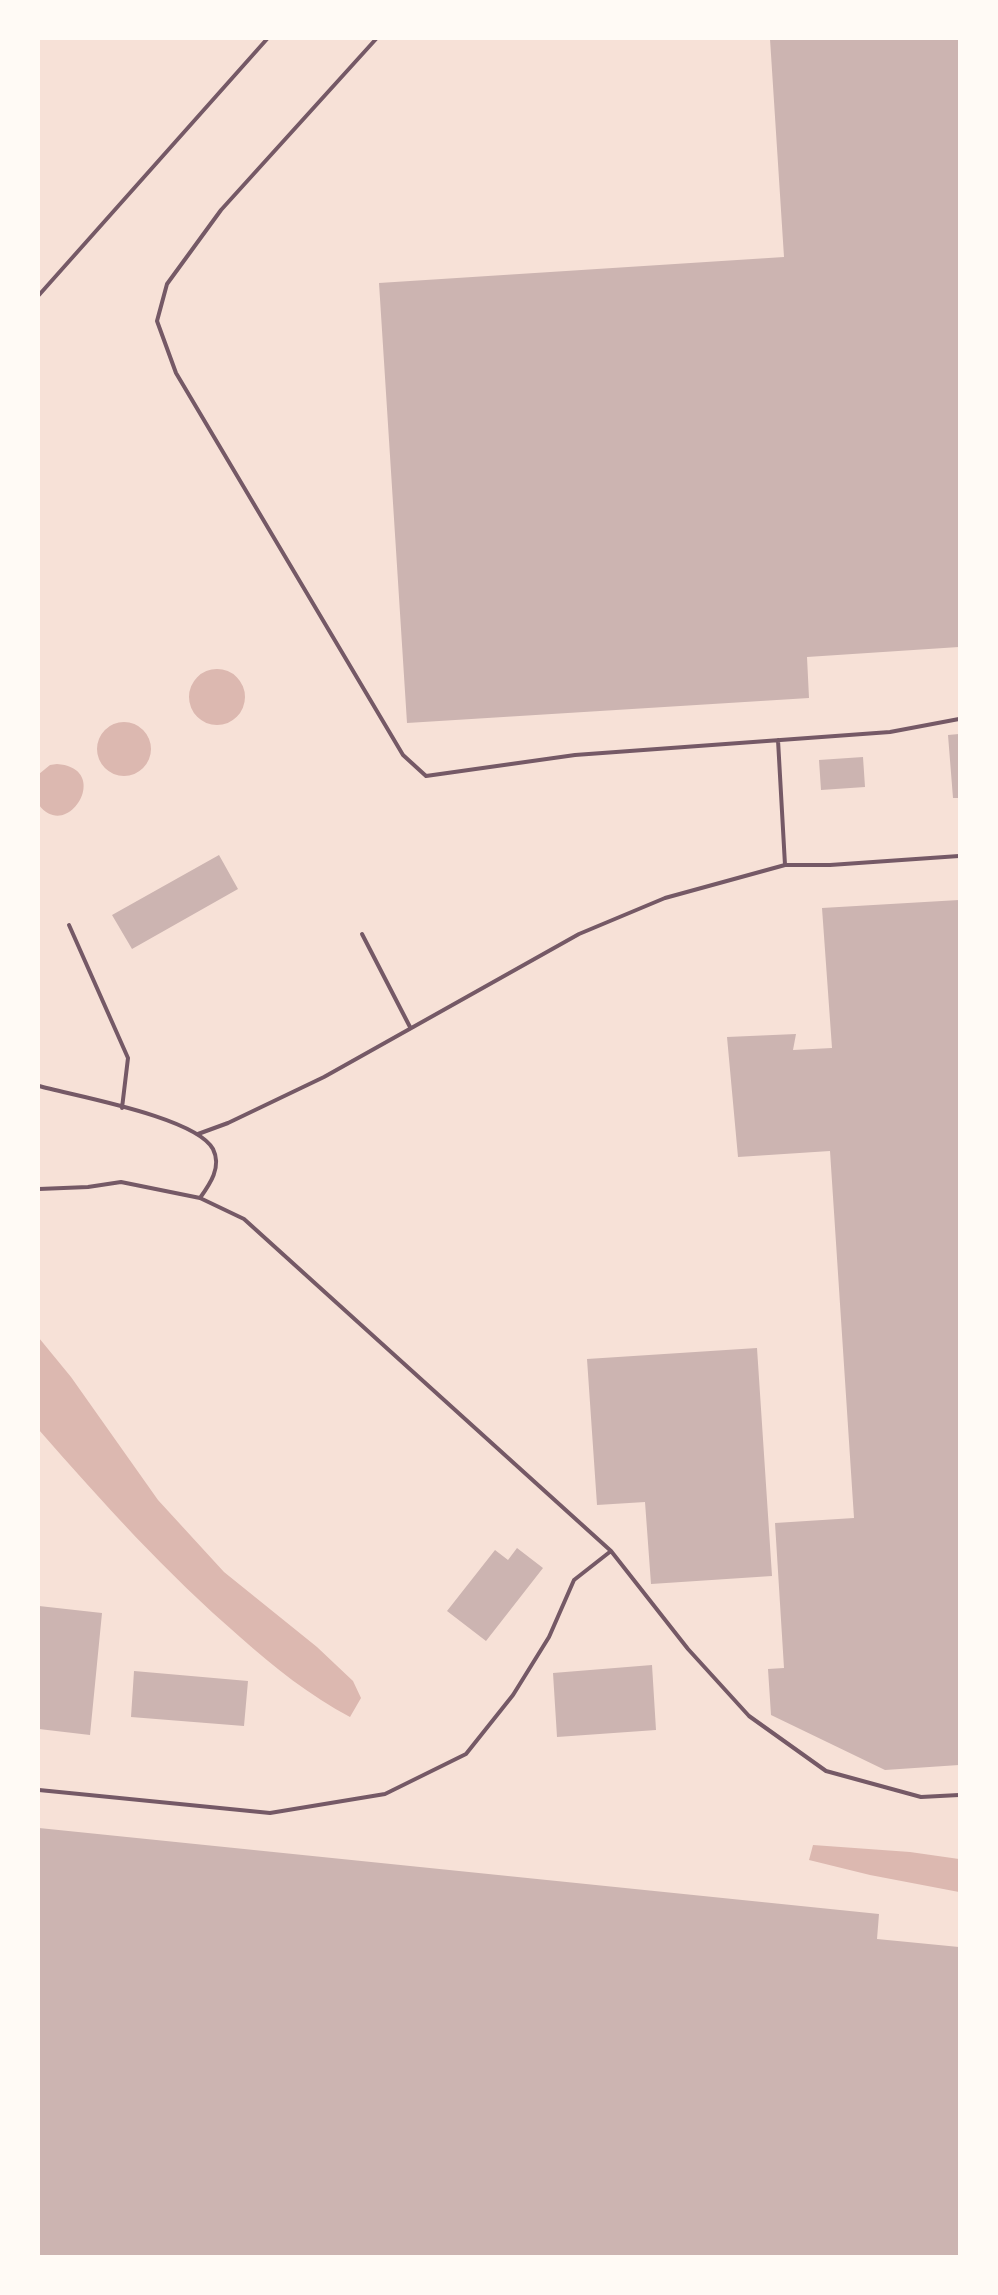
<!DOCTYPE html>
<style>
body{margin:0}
#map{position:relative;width:998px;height:2295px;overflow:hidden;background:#f7e1d7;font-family:"Varela Round",sans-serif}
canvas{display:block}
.frame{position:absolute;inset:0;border:40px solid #fffaf5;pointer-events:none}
</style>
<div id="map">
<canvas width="998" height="2295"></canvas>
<div class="frame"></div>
</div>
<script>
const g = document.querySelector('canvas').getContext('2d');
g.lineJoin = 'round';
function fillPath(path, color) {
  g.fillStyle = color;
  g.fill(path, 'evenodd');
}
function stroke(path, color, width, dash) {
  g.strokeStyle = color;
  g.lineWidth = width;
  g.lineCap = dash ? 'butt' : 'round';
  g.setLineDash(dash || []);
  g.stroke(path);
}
const water = new Path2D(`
 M189 697a28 28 0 1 1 56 0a28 28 0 1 1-56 0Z
 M97 749a27 27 0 1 1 54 0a27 27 0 1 1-54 0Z
 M57,764c56,4 11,79 -18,41v-31l11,-9z
 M39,1338l32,39 87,123 66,72 93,75 36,34 8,17 -11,19c-40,-21 -76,-50 -110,-80 -73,-63 -138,-135 -201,-207z
 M813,1845l97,7 49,7v33l-89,-17 -61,-15z`);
const building = new Path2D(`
 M770,39h189v608l-152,10 2,41 -402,25 -28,-440 405,-26z
 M959,734v64h-6l-5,-63z
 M863,757l2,30 -44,3 -2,-30z
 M219,855l19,34 -106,60 -20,-34z
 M959,900v865l-74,5 -114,-55 -3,-46 16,-1 -9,-145 79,-5 -24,-367 -92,6 -11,-120 69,-3 -3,16 39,-2 -10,-140z
 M757,1348l15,228 -121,8 -6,-82 -48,3 -10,-146z
 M517,1548l26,20 -57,73 -39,-30 48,-61 13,10z
 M39,1606l63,7 -12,122 -51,-6z
 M652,1665l4,65 -99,7 -4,-64z
 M134,1671l114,10 -4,45 -113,-9z
 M39,1828l840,86 -2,25 82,8v309h-920z`);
const service = new Path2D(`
 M376,39l-155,171 -54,74 -10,37 19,52 227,382 23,21 149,-21 315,-23 69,-13
 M39,295l228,-256
 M778,740l7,125
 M69,925l59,133 -6,50
 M362,934l48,93
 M39,1086c36,10 157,31 174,63 9,18 -3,35 -13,49
 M198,1134l30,-11 96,-46 255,-143 86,-36 120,-33h45l129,-9
 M39,1189l49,-2 33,-5 79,16 44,21 367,332 77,98 61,67 77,55 95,26 38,-2
 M39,1790l231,23 115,-19 81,-40 47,-59 36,-58 25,-57 37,-29`);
fillPath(water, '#dcb8b0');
fillPath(building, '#ccb4b1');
stroke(service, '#755966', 4);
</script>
